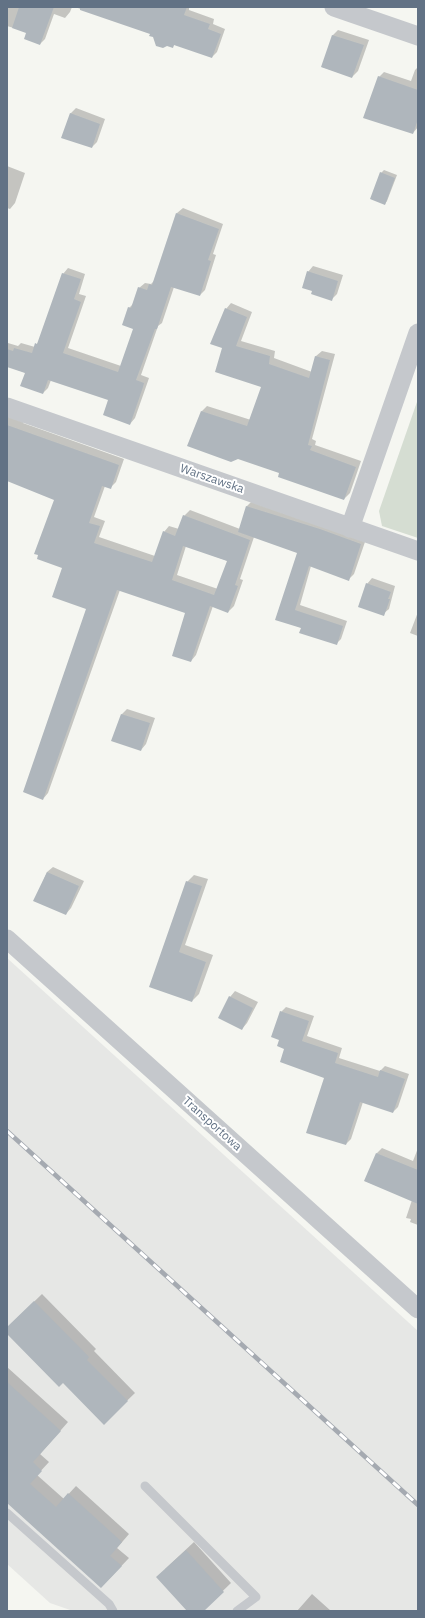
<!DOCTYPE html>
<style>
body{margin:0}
#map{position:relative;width:425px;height:1618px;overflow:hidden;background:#f5f6f1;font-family:"IBM Plex Sans",sans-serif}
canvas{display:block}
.frame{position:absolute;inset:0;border:8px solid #627285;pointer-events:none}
</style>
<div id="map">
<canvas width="425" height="1618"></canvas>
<div class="frame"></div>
</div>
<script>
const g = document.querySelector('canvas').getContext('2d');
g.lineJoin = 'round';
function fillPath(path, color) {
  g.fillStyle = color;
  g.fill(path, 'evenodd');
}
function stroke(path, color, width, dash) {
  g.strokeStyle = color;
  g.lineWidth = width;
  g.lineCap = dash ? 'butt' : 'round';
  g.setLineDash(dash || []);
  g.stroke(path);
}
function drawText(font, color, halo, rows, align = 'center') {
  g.font = font + ' "IBM Plex Sans",sans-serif';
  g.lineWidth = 4;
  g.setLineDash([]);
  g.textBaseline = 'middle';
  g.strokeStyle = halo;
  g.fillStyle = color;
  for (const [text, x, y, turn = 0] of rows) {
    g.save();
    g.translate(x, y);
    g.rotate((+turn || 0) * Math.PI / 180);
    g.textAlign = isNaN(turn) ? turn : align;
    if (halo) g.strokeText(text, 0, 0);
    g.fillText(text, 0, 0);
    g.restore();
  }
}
const built = new Path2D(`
 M7,958l411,373v280h-345l-23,-8 -43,-39z`);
const green = new Path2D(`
 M418,399v139l-36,-12 -3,-15z`);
const shadow = new Path2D(`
 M7,7h65l-2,5 -5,6 -11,-4 -9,25 -5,5 -13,-12 -20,-6z
 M75,7h113l1,1v2l25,9 -1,5 12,5 -8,23 -5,5 -37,-13 -2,2 -22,-13z
 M338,30l31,10 -11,31 -6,6 -30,-10 11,-32z
 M418,67v60l-5,6 -34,-56 5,-5 27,9 4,-11z
 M76,108l29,11 -8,23 -5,5 -22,-33z
 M7,166l18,7 -10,30 -5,6 -3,-1z
 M384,170l13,5 -10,26 -2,3 -4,-31z
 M183,208l40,16 -10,30 3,1 -11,35 -5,5 -26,-8 -12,36 -4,3 -17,49 8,3 -1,3 -13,37 -5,6 -20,-25 -59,-19 -3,8 -5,5 -17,-20 -19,-7 1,-23 10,3 3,-3 14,4 5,-7 23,-66 5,-6 17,6 -6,20 7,2 -18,52 53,18 13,-37 -5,-21 5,-5 5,-15 6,-5 6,1 4,-4 22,-67z
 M313,266l30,9 -6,19 -6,6 -18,-10 -5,-18z
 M231,303l21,9 -11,29 34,10 -1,7 38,14 4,-16 6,-5 13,3 -23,85 4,2 -1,4 46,16 -11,32 -6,6 -64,-27 -42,-15 -49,-11 13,-35 5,-5 44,14 12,-34 -39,-38 2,-39z
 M7,413l17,7 -1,3 101,36 -8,23 -6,6 -5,-2 -11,31 11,4 -6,16 56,19 9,-24 5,-6 10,3 5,-13 6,-6 50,19 7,-23 5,-5 114,38 -12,35 -5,5 -38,-13 -11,39 47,16 -6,18 -5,5 -34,-16 -26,-9 22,-67 -44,-15 -14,42 3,1 -9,26 -6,6 -15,-6 -17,49 -5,6 -5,-49 -66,-22 -72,203 -5,6 45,-191 -25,-40 -8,-69 -48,-19zM186,546l42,15 -10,28 -41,-14z
 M372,578l23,8 -6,23 -6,5 -16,-30z
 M418,612v24l-8,-3z
 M127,709l28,9 -9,26 -5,6 -28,-9 9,-27z
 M53,867l31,14 -13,27 -5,6 -31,-14 12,-28z
 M194,875l14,4 -23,66 28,10 -14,39 -7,7 -42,-15 37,-104z
 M235,991l23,11 -11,21 -5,6 -12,-32z
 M286,1007l28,9 -7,20 35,12 -3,10 41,13 5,-5 24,8 -11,33 -5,5 -30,-10 -12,37 -5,5 -21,-67 -39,-29 -6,-9 1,-27z
 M382,1148l31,13 5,-13v77l-8,-3 1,-3 -5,-1 6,-18 -47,-19 12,-28z
 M42,1294l54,55 -2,2 41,42 -31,30 -41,-42 -56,-49v-4z
 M7,1367l61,55 -28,32 9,8 -12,13 27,24 12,-13 53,48 -12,14 12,10 -20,21 -102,-77z
 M194,1542l37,41 -29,28h-14l-23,-42z
 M312,1594l19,17h-34z`);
const building = new Path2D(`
 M19,7h35l-14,38 -16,-6 2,-6 -14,-5z
 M80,7h107l-3,8 26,9 -2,5 13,5 -9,24 -38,-13 -1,3 -6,-2 -4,2 -7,-2 -3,-9 -4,-1 1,-2 -70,-24z
 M332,35l32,10 -12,33 -31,-11z
 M378,76l40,14v29l-5,15 -50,-16z
 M70,113l30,11 -8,24 -31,-10z
 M380,172l15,6 -10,27 -15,-6z
 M176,213l43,16 -11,31 3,1 -11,35 -29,-9 -14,42h-2l-19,51 8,3 -1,4 -13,38 -27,-10 5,-15 -60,-20 -5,14 -23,-8 5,-13 -18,-6v-18l6,2 1,-3 18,5 3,-10 2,1 25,-71 19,6 -7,20 7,3 -18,51 55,19 15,-43 -11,-4 6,-18 3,1 7,-21 9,3 2,-6 3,1z
 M307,271l31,10 -6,20 -21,-7 1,-3 -10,-3z
 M225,308l22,9 -11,29 34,10 -1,8 40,14 6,-22 15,4 -22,85 4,1 -2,4 46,17 -12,33 -66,-23 1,-4 -41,-14 -7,3 -44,-16 14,-35 46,15 14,-39 -46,-15 7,-24 -12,-4z
 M7,425l112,40 -8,24 -9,-3 -13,37 11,3 -6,17 58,19 11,-31 12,5 8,-21 67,25 -15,45 3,1 -10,27 -18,-7 -19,56 -19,-6 13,-43 -68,-23 -74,210 -20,-8 63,-183 -34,-12 10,-29 -25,-9 1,-4 -4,-1 20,-54 -47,-19zM183,546l44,15 -13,34 -42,-15z
 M246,506l74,23 41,15 -12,37 -40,-15 -14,44 48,16 -6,19 -38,-12 2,-5 -26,-8 22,-67 -59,-21z
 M366,583l25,9 -3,7h2l-6,17 -26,-9z
 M121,714l29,9 -9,28 -30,-10z
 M47,872l32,14 -13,29 -33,-14z
 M186,881l16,5 -23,66 27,10 -14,40 -43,-15z
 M229,996l24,12 -11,22 -24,-12z
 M280,1011l29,10 -7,20 36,12 -3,10 43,14 2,-7 25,9 -12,34 -33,-11 -14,43 -40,-12 18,-55 -44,-16 4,-13 -7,-3 2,-6 -8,-3z
 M376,1153l42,17v34l-54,-23z
 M34,1301l55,56 -2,3 41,41 -24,24 -41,-42 -4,4 -52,-53v-7z
 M7,1382l54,49 -28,31 9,9 -12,13 26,23 12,-14 54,49 -12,14 12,10 -21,22 -94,-85z
 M186,1550l38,42 -20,19h-17l-31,-34z`);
const lane = new Path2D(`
 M145,1486l111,111 -19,14
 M7,1513l102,91 4,7`);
const street = new Path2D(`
 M334,7l84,29
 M7,407l411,144
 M350,528l68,-195
 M7,939l411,370`);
const rail = new Path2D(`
 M7,1131l411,374`);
const streetNames = [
 ["Warszawska",212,479,19],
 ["Transportowa",212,1124,42]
];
fillPath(built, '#e6e7e5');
fillPath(green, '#d5ddd2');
fillPath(shadow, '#0003');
fillPath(building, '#afb6bc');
stroke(lane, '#c5c8cc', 9);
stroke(street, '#c5c8cc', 19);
stroke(rail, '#a5aab1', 4.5);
stroke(rail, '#fff', 3, [9]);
drawText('12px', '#627285', '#fff', streetNames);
</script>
